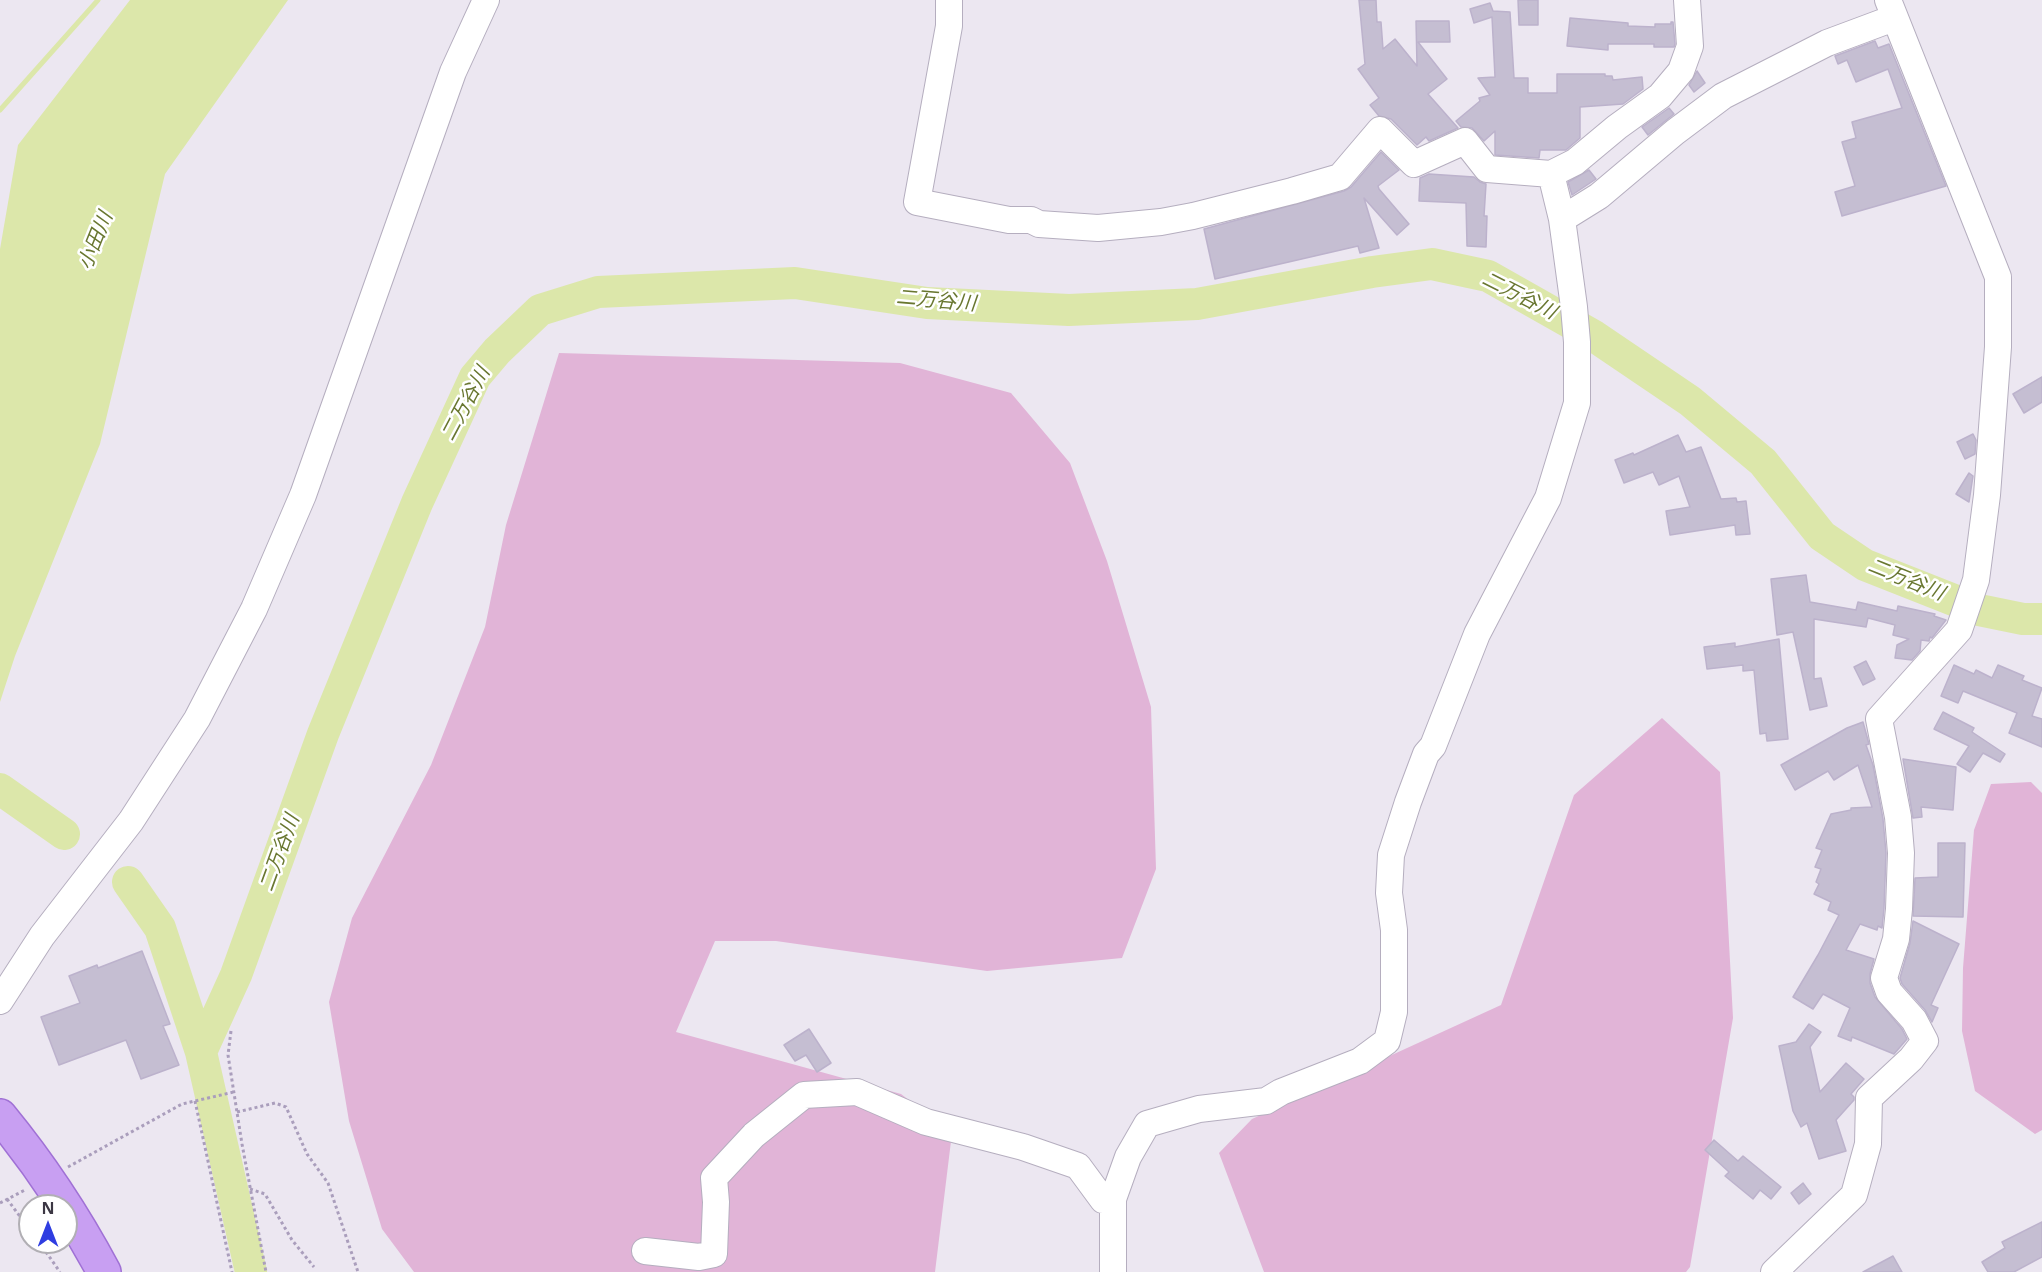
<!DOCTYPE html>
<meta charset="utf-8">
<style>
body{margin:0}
#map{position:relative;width:2042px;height:1272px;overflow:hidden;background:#ece7f1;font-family:"Open Sans",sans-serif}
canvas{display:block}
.north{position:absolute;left:18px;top:1194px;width:60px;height:60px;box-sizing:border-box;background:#fff;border:2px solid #b1afb4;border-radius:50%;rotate:0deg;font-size:16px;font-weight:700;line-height:24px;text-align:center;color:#3c3744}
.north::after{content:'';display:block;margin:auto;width:21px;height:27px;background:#2f3de1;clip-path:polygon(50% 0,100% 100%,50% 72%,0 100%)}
</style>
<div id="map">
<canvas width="2042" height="1272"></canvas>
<div class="north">N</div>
</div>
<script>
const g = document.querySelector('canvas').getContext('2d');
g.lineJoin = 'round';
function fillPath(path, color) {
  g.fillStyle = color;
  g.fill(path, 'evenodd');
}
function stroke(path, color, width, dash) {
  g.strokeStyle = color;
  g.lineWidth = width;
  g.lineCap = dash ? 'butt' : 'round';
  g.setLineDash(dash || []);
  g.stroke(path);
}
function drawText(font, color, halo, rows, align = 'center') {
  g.font = font + ' "Open Sans","Noto Sans JP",sans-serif';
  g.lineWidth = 5;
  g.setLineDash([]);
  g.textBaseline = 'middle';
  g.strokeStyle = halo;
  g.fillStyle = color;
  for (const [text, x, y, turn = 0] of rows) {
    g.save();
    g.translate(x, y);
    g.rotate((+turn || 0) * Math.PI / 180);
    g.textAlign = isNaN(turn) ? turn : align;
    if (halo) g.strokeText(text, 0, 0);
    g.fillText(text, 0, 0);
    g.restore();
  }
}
const green = new Path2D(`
 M559,353l341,10 111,30 59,70 37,98 44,146 5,162 -34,89 -135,13 -211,-30h-61l-39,91 225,62 51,39 -17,139h-521l-32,-43 -33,-108 -20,-119 23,-84 79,-153 54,-138 21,-102z
 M1662,718l58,54 13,246 -43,249 -4,5h-422l-45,-119 33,-34 249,-114 73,-210z
 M2031,782l11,11v337l-7,4 -60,-43 -13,-60 1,-63 11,-138 17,-46z`);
const water = new Path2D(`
 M130,0h158l-123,174 -65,270 -85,212 -15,46v-453l18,-104z`);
const stream = new Path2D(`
 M0,110l98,-110`);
const river = new Path2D(`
 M0,789l64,45
 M128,882l32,46 41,124 50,220
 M201,1052l35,-77 87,-241 94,-231 58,-126 22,-26 43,-41 58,-18 197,-9 132,20 142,7 128,-6 175,-32 60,-8 56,12 106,60 96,65 73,61 59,74 43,29 114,45 44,9h19`);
const building = new Path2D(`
 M1359,0h17l1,22h4l2,27 12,-10 22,27 -1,-45h33l1,21h-32l29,37 -19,15 30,34 -29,13 -3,-4 -9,8 -26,-26 -12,-3 -9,-11 9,-7 -21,-29 7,-5z
 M1518,0h20v25h-19z
 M1490,3l3,8 17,1 4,66h14v15h29v-19h48v2h7l1,4 29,-3 1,12 -20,15 -43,3v31l-14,12h-26l-1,8 -44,-3v-24l-11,10 -12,-13 -11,-1 -5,-6 24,-20 -1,-3 11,-3 -12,-17 17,-1 -3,-60 -18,6 -4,-14z
 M1570,18l58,5v3l27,1v-3h16v-2h2l2,22 -1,3h-20v-3h-46v6l-41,-4z
 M1875,41l3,7 11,-4 57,142 -104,30 -7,-24 20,-6 -13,-44 14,-4 -4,-16 50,-14 -14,-39 -32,13 -9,-22 -9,4 -3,-8z
 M1697,71l8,12 -11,9 -5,-7z
 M1669,108l5,6 -26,21 -6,-8z
 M1381,152l18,18 -21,16 1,3 30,35 -12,11 -33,-37 15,50 -19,5 -2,-7 -143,33 -11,-50 140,-38 7,-4z
 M1589,170l7,9 -24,16 -4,-13z
 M1429,174l45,3 6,5 6,2 -2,32h3l-1,31 -19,-1 -1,-43 -47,-2 1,-23z
 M2042,377v25l-18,11 -11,-19z
 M1973,434l3,6 -1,14 -10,5 -8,-17z
 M1678,435l8,17 15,-5 20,52 15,-1 1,4 9,-1 4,33 -14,1 -1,-10 -65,10 -4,-24 24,-4 -11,-31 -20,9 -6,-13 -29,11 -9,-23 18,-7 1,2z
 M1969,473l4,3 -4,26 -13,-8z
 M1806,575l4,27 46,8 2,-8 39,9 1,-5 37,8 -1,2 12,4 -14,18 -2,-1 -1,4 -8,-1 -1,11 -8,9 -17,-2 2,-13 12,-6 -16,-4 2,-10 -27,-7 -2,9 -52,-8v60l7,-1 6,28 -17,4 -17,-78 -16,3 -6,-56z
 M1779,639l9,100 -21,2 -1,-8 -6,1 -6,-64 -11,1v-6l-36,4 -3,-22 31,-4v4z
 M1866,661l9,18 -12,6 -9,-18z
 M1954,665l20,9 2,-4 16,8 6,-13 26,11 -2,4 20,8 -10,28 10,3v28l-33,-14 8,-20 -54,-22 -5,12 -17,-7z
 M1943,712l31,16 -2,4 33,22 -5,8 -17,-9 -13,19 -13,-8 12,-18 -35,-17z
 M1863,722l6,22 -3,1 7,20 10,54 3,34 -2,55 -2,20 -4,-2 -1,4 -17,-6 -14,26 28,9 -4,15v9l5,14 27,32 5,10 -13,15 -42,-17 -1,4 -13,-5 12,-28 -27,-14 -10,15 -20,-12 25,-42 21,-40 -11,-5 3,-8 -17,-8 5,-10 -3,-2 5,-13 -6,-2 7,-17 -6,-2 15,-34 20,-4v-2l21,-1 -14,-42 -24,15 -6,-9 -33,19 -14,-25 66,-37z
 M1903,759l53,8 -3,43 -32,-3 1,10 -9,1z
 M1938,843h27l-2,74 -50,-1 2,-38 23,-1z
 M1913,921l46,23 -28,61 7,3 -6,14 -7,-12 -23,-26 -2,-6 10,-35z
 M142,951l28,73 -7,2 16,39 -38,14 -15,-39 -67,25 -18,-48 39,-14 -11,-27 28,-11 1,3z
 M1809,1024l12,8 -11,15 10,45 26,-29 18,16 -13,15 3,3v3l-18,20 10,31 -27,8 -12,-36 -6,4 -8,-16 -14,-65 17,-4z
 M809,1029l22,34 -14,9 -11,-17 -11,6 -11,-16z
 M1714,1140l24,21 5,-5 38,31 -10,12 -11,-9 -7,9 -28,-23 4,-4 -24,-22z
 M1803,1183l8,11 -12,10 -8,-11z
 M2042,1222v35l-28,15h-26l-6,-10 23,-14 -3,-6z
 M1893,1256l9,16h-39z`);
const path = new Path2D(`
 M231,1031l-3,24 14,89 24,128
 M195,1101l37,171
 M237,1112l38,-9 11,4 21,47 21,29 30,89
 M68,1167l114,-63 52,-12
 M250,1189l15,5 27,46 22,27
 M7,1199l23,31
 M0,1203l25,-13
 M39,1242l21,30`);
const minor = new Path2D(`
 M949,0v26l-32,176 92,18h22l8,4 59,4 63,-6 32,-6 99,-25 48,-14 40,-47 34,34 51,-23 22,28 64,5 24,-12 42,-35 43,-31 21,-25 9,-25 -3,-46
 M1562,219l37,-23 76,-64 48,-36 104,-53 67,-25
 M0,1001l42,-65 89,-115 66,-102 57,-110 49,-114 150,-423 33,-72
 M645,1251l54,6 15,-3 2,-52 -2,-24 40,-43 50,-40 53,-3 69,30 97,25 55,19 25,34 10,-1
 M1113,1272v-73l15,-42 19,-33 52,-15 67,-8 15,-9 79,-31 27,-20 7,-29v-82l-5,-37 2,-38 17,-53 18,-48 7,-8 44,-112 71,-136 29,-95v-61l-3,-35 -12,-88 -11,-45
 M1774,1272l80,-77 14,-51 1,-46 42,-39 14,-18 -11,-21 -25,-28 -5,-14 12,-39 3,-30 2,-56 -3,-36 -19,-98 80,-89 17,-50 11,-85 11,-148v-70l-110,-277`);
const major = new Path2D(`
 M0,1116c42,51 73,98 104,156`);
const waterNames = [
 ["小田川",96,241,-68],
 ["二万谷川",1519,296,27],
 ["二万谷川",936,301,5],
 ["二万谷川",466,404,-62],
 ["二万谷川",1906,580,22],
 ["二万谷川",280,853,-70]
];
fillPath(green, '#e1b4d7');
fillPath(water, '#dce7aa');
stroke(stream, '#dce7aa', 5);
stroke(river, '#dce7aa', 32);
fillPath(building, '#c5bed2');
stroke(building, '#bcb2cc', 1.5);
stroke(minor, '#b5aebf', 28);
stroke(major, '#a071d5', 36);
stroke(path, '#aa9ebc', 3, [3, 3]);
stroke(minor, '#fff', 26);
stroke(major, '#c89ff2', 33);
drawText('italic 20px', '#697730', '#fff', waterNames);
</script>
